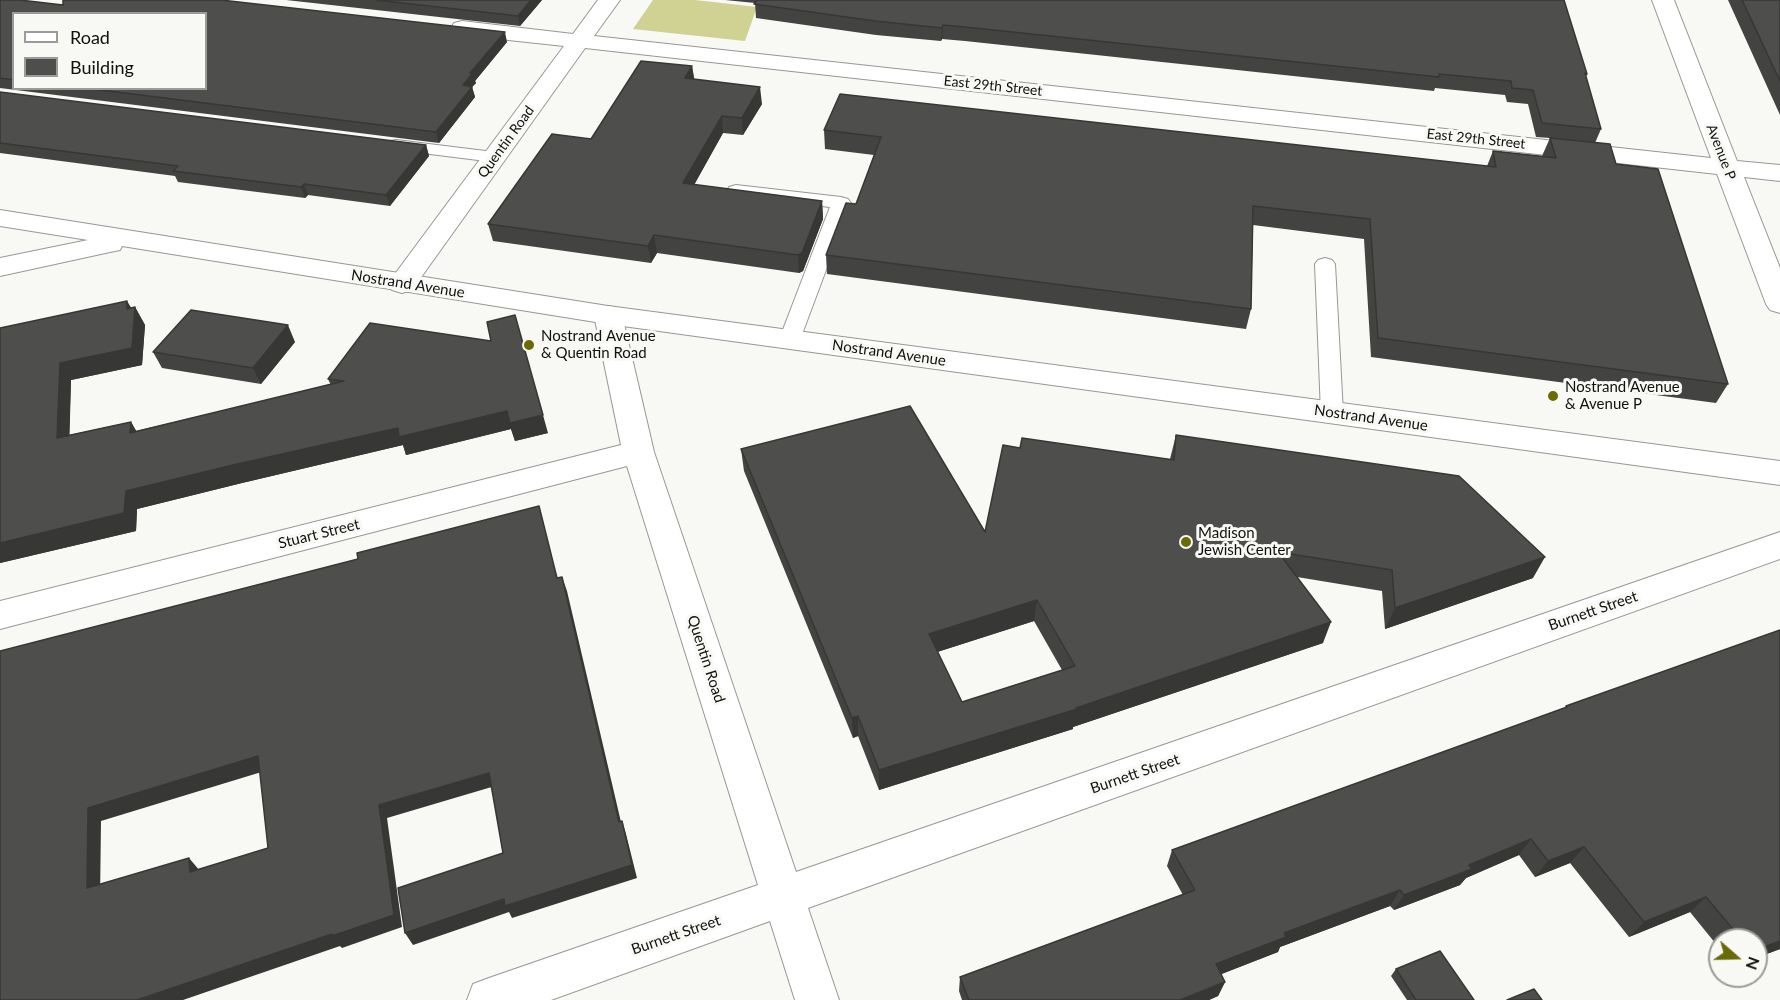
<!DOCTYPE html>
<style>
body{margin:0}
#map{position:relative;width:1780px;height:1000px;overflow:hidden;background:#f8f8f5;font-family:Lato,sans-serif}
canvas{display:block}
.legend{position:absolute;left:12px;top:12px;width:195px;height:78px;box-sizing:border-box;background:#f8f8f5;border:2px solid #9b9b99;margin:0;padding:8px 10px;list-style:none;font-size:18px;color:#0f100f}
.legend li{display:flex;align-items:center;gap:12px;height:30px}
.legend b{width:30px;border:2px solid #9b9b99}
.north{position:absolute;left:1708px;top:928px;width:60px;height:60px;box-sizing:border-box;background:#f8f8f5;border:2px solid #9b9b99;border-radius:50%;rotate:110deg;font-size:16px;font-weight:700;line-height:24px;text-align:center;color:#0f100f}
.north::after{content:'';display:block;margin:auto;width:21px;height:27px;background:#6a6a07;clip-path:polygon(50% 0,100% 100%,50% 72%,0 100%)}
</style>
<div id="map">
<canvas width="1780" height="1000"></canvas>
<ul class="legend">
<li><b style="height:8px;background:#fff"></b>Road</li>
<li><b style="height:16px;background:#4e4e4c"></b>Building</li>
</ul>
<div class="north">N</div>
</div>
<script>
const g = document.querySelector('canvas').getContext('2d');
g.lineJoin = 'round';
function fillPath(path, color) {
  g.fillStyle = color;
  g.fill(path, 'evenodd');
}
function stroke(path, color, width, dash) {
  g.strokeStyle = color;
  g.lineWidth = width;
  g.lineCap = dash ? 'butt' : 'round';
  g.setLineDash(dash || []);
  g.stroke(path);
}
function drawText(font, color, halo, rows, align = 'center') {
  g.font = font + ' Lato,sans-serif';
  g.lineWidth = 6;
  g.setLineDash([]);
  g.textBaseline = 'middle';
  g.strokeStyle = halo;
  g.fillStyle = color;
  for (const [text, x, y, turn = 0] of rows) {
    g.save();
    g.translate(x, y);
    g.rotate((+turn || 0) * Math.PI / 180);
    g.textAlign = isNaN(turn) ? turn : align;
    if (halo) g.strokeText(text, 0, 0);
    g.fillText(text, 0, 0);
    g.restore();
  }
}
const green = new Path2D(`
 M653,0h42l62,7 -12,34 -112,-12z`);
const lane = new Path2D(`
 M396,140l98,12 6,1 3,4 -3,4 -6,1 -104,-13 -3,-4 3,-4z
 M736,185l105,12 7,2 3,4 -53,142 -8,2 -8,-2 -3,-5 51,-133 -101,-12 -2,-4 2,-4z
 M1325,258l7,2 3,4 8,149 -3,6 -8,2 -8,-2 -3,-6 -6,-149 3,-4z`);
const street = new Path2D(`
 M598,0h22l-26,36 1117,122 -59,-158h22l63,161 43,4v16l-36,-4 36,91v45l-10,-3 -4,-6 -49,-130 -1132,-126 -173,242 -10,3 -10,-3 -4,-6 4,-6 172,-232 -102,-11 -8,-2 -3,-5 3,-5 8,-2 111,13z
 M608,306l10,2 4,7 32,137 142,420 984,-340v27l-972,349 31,92h-44l-25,-79 -219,79h-84l6,-16 16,-6 269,-93 -131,-419 -627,163v-28l621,-156 -27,-130 4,-7z`);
const secondary = new Path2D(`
 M0,210l608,96 1172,155v24l-1172,-161 -486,-78 -2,4 -10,2 -110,24v-18l88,-18 -88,-14z`);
const wall = new Path2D(`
 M0,0l63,5 444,37 -32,39 1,2 -4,4 3,10 -36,46 -439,-55zM14,14l192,74h-192z
 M286,0h256l-22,26z
 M725,0h839l23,74 -1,3 15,52 -6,14 21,21 112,220 -12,19 -345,-46 -7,-118 -111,-14 -2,84 -5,20 -419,-55 -1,-19 30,-51 18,-49 -49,-6 -1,-19 663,36 6,-15 49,5 8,-18 -14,-1 -8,-33 -21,-2 -2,-7 -70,-7 -1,3 -469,-50 -23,-2 -1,2 -65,-6 -120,-17 -1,-15z
 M1728,0h52v115z
 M692,66l2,13 68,25 -19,31 -20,-2 -29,52 128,16 1,18 -20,52 -4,2 -142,-20 -6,10 -158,-22 -5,-17 103,-85z
 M0,92l426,53 3,11 -39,50 -82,-11 -3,3 -127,-16 -3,-6 -175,-23z
 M135,307l10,18 -3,40 -71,15 -2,55 62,-13 5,9 195,-46 -3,-6 42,-56 178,110 -33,8 -4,-12 -105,26 -3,-10 -161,38 -105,26 -1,22 -136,32v-235z
 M295,342l-34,42 -99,-16 -9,-16z
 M1176,435l357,143 -148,51 -3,-38 -85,-14 26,66 -250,84v2l-194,61 -21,-54 -5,2 -109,-267 -3,-22 244,83 35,-84 150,11zM1034,621l28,49 -100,32 -25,-50z
 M1780,630v319l-24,9v-18h-36v9l-30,-37 -61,25 -59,-74 -35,14 -16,-22 -53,23 -6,7 -66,25 -4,-4 -110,41 -2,5 -57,22 4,8 -7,14 -9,4h-247l-3,-9 1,-14 223,-82 -16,-29 5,-16 392,-141 2,-3z
 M1396,969l78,31h-67l-16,-24z`);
const shadedWall = new Path2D(`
 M531,0h11l-22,26 -2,-10z
 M943,25l-1,14 -1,2 1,-13z
 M505,32l2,10 -32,39 1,2 -4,4 3,10 -36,46 -3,-11 27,-47 7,-12z
 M692,66l3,17 -10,-5z
 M760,87l2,17 -19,31 -1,-17z
 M722,116l1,17 -38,68 -2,-18z
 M426,145l3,11 -39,50 -4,-11z
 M304,184l4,11 -3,3 -4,-11z
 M822,201l1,18 -20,52 -4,2 -1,-18z
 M654,235l3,18 -6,10 -3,-17z
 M127,301l8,13v-7l10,18 -3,40 -71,15 -2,76 -12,-18 3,-75 67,-54z
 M288,325l7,17 -34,42 -8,-16z
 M507,411l36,4 5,18 -33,8 -4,-12 -105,26 -3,-10 -161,38 -105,26 -1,22 -136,32v-20l126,-52 107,-26 165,-37z
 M131,422l10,17 -11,-6z
 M1545,557l-12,21 -148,51 10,-21z
 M562,577l5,14 57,244 -5,-13z
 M1037,600l-3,21 -106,34 1,-21z
 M1331,622l-8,21 -250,84v2l-194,61v-20l197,-62z
 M858,716v20l-5,2 -1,-20z
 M258,756l10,14 -167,51 -1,80 -13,-13 1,-80z
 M489,773l6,13 -108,32 15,109 -60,21 -2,-2 -157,54h-46l195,-66 47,-129z
 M622,821l4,13 11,44 -125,40 -3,-6 -96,33 -8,-12z
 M1531,839l-12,16 -53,23 -6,7 -66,25 10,-15 65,-30z
 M1584,847l-14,16 -35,14 13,-16z
 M189,858l11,13 -10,1z
 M1400,890l-10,16 -110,41 -2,5 -69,27 7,-15 68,-31z
 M1706,897l-16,15 -61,25 15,-15z
 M1780,941v8l-24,9v-8z
 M1225,982l-7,14 -9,4h-29z`);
const building = new Path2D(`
 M0,0h20l43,5v-5h158l284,32 -35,41h3l-10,12 9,2 -36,45 -351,-44h121v-74h-192v66l-14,-2z
 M376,0h155l-13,16z
 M757,0h807l23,74 -2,-1 16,56 -59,-6 -9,-33 -21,-2 -1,-7 -72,-7v3l-474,-50 -22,-2 -1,3 -67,-7 -121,-17z
 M1742,0h38v81z
 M641,61l51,5 -7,12 75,9 -18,31 -20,-2 -39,67 139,18 -20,52 -4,2 -144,-20 -6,11 -160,-22 64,-90 39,5z
 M0,92l426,53 -40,50 -82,-11 -3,3 -128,-16 5,-5 -178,-23z
 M840,94l656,73 -3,-16 63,7 -6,-20 60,6 6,20 42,5 70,215 -350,-46 -8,-119 -117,-13 -2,103 -425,-54 20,-52 10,1 25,-67 -57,-7z
 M127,301v8l8,-2 -3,41 -72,15 -3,75 74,-16 -1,11 214,-52 -16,-2 42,-56 121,18 -4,-19 28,-7 28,100 -33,8 -3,-12 -108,26 -1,-9 -165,37 -107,26 -2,22 -124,30v-215z
 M191,310l97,15 -35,43 -100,-16z
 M910,406l75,126 18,-87 17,3 2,-10 152,22 2,-25 283,41 86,81 -150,51 -3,-38 -114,-18 53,70 -255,86 1,1 -198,61 -21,-54 -6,2 -111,-269zM1037,600l38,66 -113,36 -33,-68z
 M539,506l18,72 5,-1 57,245 3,-1 10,44 -127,41 -1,-7 -99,34 -7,-45 105,-35 -14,-80 -110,32 15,110 -62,21v-2l-195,66h-137v-349l358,-92 -1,-6zM258,756l10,92 -78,24 -1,-14 -102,30 1,-80z
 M1780,630v311l-24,9v-10h-14l-36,-43 -62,25 -60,-75 -36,14 -17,-22 -62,26 3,4 -68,26 -4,-5 -116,43 2,4 -70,27 9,18 -45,18h-211l-9,-23 235,-87 -23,-40 395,-143 -1,-1z
 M1440,951l34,49h-58l-20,-31z
 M1534,989l8,11h-35z`);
const markers = [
 [529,345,6,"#6a6a07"],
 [1553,396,6,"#6a6a07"],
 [1186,542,6,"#6a6a07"]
];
const farStreetnames = [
 ["East 29th Street",993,86,6],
 ["East 29th Street",1476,139,6],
 ["Quentin Road",506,142,-54],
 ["Avenue P",1721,152,69]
];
const streetNames = [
 ["Nostrand Avenue",408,284,9],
 ["Nostrand Avenue",889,353,8],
 ["Nostrand Avenue",1371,418,8],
 ["Stuart Street",319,534,-14],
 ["Burnett Street",1593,611,-19],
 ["Quentin Road",706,659,72],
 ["Burnett Street",1135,774,-19],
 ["Burnett Street",676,935,-19]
];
const poiNames = [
 ["Nostrand Avenue",541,336],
 ["& Quentin Road",541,353],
 ["Nostrand Avenue",1565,387],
 ["& Avenue P",1565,404],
 ["Madison",1198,533],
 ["Jewish Center",1198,550]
];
fillPath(green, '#cfd292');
stroke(lane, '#979794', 2);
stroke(street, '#979794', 2);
stroke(secondary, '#979794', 2);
fillPath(lane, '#fff');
fillPath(street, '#fff');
fillPath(secondary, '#fff');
fillPath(wall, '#434341');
fillPath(shadedWall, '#373735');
fillPath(building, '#4e4e4c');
stroke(building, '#373735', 1.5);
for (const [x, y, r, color] of markers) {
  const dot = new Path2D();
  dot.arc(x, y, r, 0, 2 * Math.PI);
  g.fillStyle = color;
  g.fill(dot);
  stroke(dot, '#f8f8f5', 2);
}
drawText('14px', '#0f100f', '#f8f8f5', farStreetnames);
drawText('15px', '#0f100f', '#f8f8f5', streetNames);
drawText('15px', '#0f100f', '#f8f8f5', poiNames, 'left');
</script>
